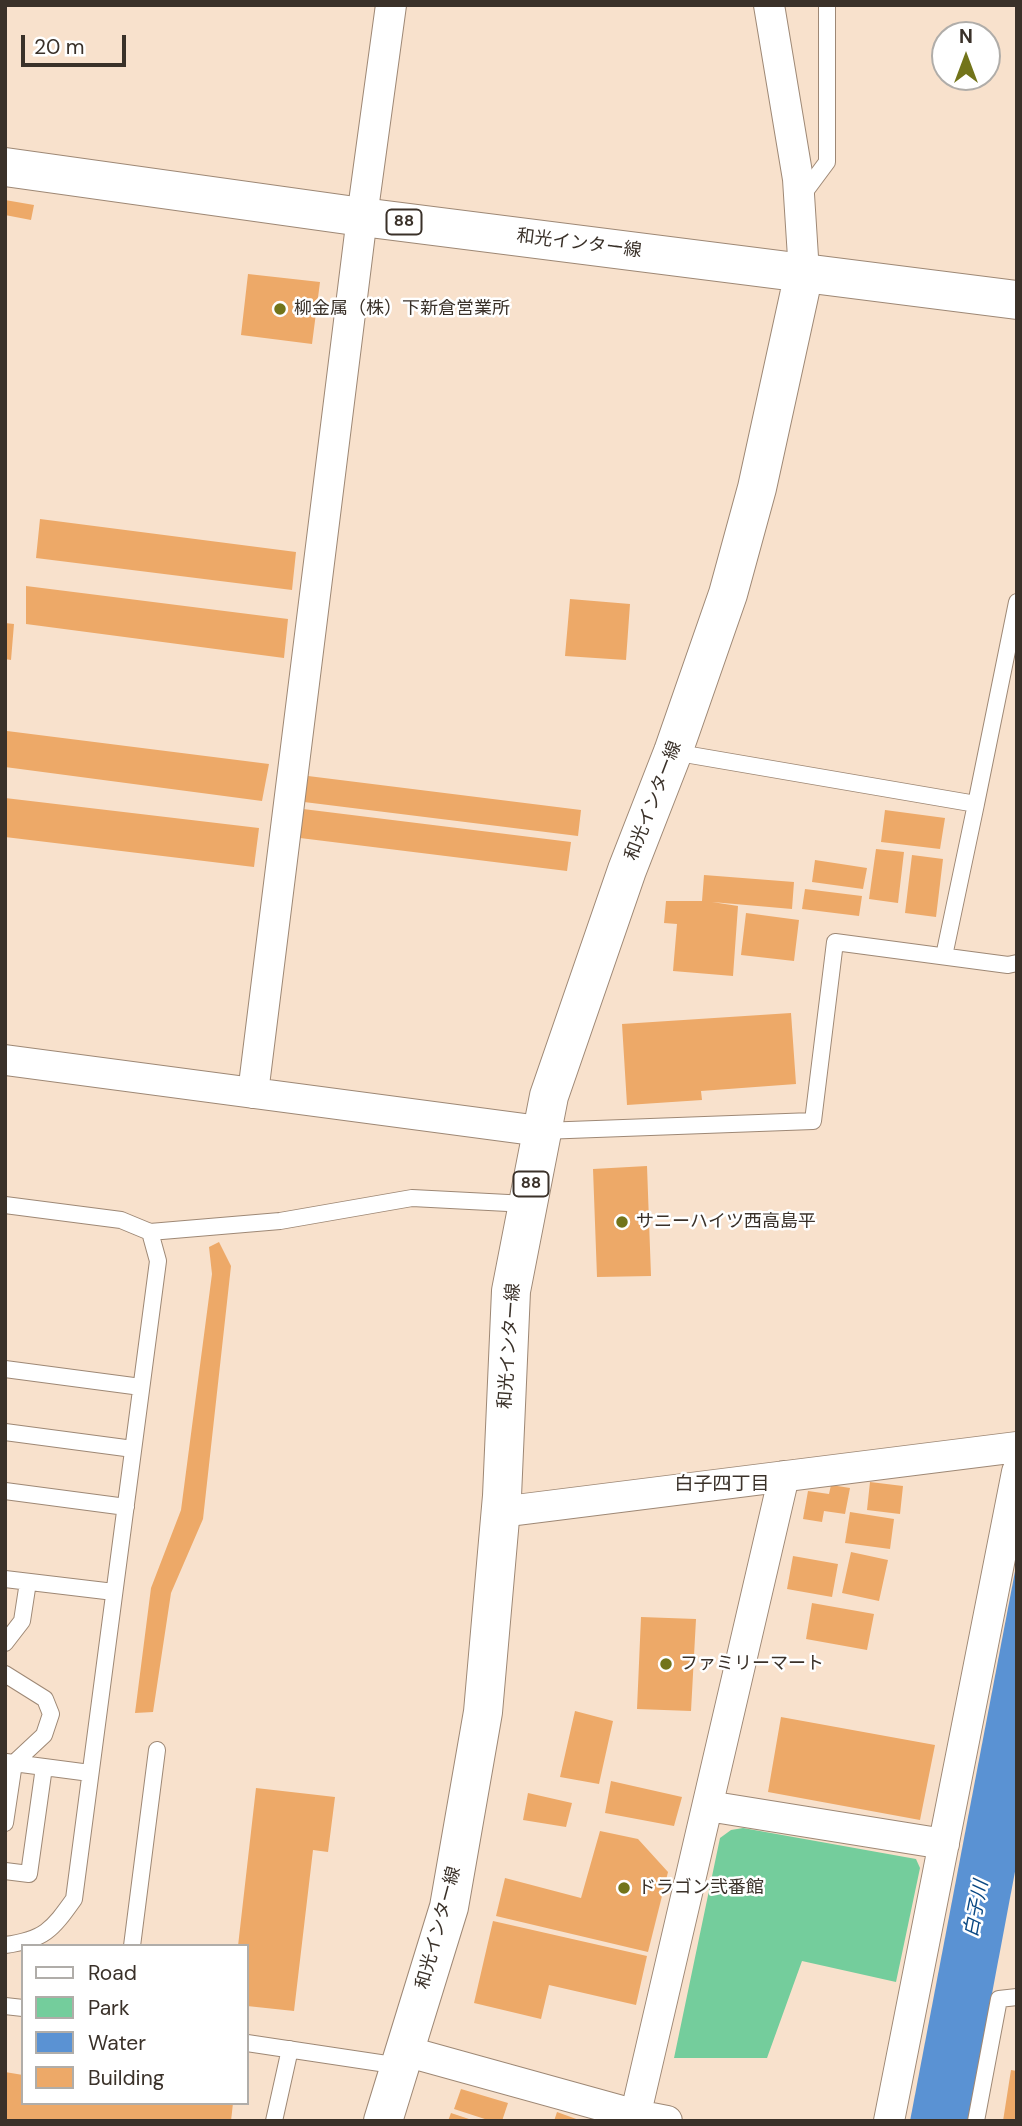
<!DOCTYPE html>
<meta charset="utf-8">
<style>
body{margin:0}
#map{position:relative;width:1022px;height:2126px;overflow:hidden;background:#f8e1cc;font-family:"DM Sans",sans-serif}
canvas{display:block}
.frame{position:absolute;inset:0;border:7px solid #3a3129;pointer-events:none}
.legend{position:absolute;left:21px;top:1944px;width:228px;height:161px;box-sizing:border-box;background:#fff;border:2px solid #b0ada9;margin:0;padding:9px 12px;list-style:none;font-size:21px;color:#3a3129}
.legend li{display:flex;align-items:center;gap:14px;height:35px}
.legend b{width:35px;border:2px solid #b0ada9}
.north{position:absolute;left:931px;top:21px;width:70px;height:70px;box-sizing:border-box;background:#fff;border:2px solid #b0ada9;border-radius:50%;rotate:0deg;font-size:19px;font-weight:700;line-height:28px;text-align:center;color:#3a3129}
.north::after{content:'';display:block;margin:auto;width:24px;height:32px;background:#72741a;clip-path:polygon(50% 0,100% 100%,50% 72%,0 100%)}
.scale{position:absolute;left:21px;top:35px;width:105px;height:32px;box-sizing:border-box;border:4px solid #3a3129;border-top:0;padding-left:9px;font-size:21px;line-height:24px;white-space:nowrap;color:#3a3129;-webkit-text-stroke:5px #fff;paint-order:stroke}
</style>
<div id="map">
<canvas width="1022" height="2126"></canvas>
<div class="frame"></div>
<ul class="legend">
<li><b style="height:9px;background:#fff"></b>Road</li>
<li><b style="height:19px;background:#74cd9c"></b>Park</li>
<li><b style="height:19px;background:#5a92d3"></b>Water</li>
<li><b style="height:19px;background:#eda968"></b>Building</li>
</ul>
<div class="north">N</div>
<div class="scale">20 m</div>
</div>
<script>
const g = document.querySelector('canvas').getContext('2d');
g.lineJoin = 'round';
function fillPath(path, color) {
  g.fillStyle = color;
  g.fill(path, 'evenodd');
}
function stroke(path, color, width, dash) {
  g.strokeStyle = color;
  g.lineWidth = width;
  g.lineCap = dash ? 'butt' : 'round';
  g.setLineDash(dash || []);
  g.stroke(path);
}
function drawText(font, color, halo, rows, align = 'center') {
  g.font = font + ' "DM Sans","Noto Sans JP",sans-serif';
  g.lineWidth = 5;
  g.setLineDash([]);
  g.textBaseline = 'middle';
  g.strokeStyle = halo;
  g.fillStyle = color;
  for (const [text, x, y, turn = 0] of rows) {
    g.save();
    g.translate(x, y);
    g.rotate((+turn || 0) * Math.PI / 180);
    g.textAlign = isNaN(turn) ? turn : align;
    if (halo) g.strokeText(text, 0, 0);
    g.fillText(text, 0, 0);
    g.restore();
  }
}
const green = new Path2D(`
 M743,1828l173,31 4,9 -24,114 -94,-21 -35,97h-93l46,-220 11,-8z`);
const water = new Path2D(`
 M1017,1561v300l-49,260h-58z`);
const building = new Path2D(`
 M5,200l29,5 -3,15 -26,-5z
 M248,274l72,8 -8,62 -71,-9z
 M40,519l256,33 -4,38 -256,-32z
 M26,586l262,33 -4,39 -258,-34z
 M570,599l60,5 -4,56 -61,-4z
 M5,623l9,1 -3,36 -6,-1z
 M7,731l262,33 -7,37 -257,-34z
 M308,776l273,34 -3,26 -274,-34z
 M5,798l254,30 -5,39 -249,-30z
 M303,809l268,33 -4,29 -267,-33z
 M885,810l60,8 -5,31 -59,-7z
 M876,849l28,3 -6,51 -29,-4z
 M912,855l31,4 -7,58 -31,-4z
 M815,860l52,8 -4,21 -51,-7z
 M704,875l90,7 -2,27 -80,-7 26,4 -5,70 -60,-5 4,-47 -13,-1 2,-22h36z
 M805,889l57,7 -3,20 -57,-7z
 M746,913l53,7 -5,41 -53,-6z
 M791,1013l5,71 -95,7 1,9 -75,5 -5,-81z
 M647,1166l4,110 -54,1 -4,-108z
 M219,1242l12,24 -28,253 -32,74 -18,119 -18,1 16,-125 30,-78 31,-236 -3,-27z
 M870,1482l33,4 -3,28 -33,-4z
 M831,1485l19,3 -5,26 -21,-3 -2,11 -19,-3 5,-28 21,3z
 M850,1512l44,7 -4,30 -45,-6z
 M851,1552l37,8 -9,41 -37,-8z
 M793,1556l45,8 -6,33 -45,-8z
 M812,1603l62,11 -7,36 -61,-11z
 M641,1617l55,2 -5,92 -54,-2z
 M575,1711l38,10 -14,63 -39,-7z
 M781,1717l154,28 -15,75 -152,-28z
 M611,1781l71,16 -8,29 -69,-13z
 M256,1788l79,9 -7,55 -15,-2 -19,161 -47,-5v-60h-9z
 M528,1793l44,10 -6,24 -43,-7z
 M600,1831l38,8 30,33 -20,80 -152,-36 9,-38 76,20z
 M493,1921l154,35 -11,49 -87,-20 -8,34 -67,-16z
 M1011,2070l6,1v50h-14z
 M5,2072l18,3v28h210l-2,18h-226z
 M461,2089l47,14 -6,18h-11l-37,-12z
 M557,2112l22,8v1h-25z
 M451,2113l21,7v1h-24z`);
const lane = new Path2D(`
 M801,197l26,-35v-157
 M673,752l303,52 41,-202
 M944,956l32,-152
 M542,1131l271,-10 22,-179 173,23 9,-2
 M5,1205l116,15 29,12 8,29 -84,638c-22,31 -30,41 -69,46
 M150,1232l130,-11 132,-23 115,6
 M5,1369l136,18
 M5,1432l128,17
 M5,1491l121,16
 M5,1579l109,13
 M5,1643l17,-22 6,-39
 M5,1674l40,25 6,15 -7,21 -30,28 -9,60
 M6,1762l84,11
 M5,1871l24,3 15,-107
 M132,1946l25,-196
 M5,2006l18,2
 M247,2043l153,23
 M274,2121l16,-72
 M976,2121l23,-122 18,-2`);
const street = new Path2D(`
 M769,5l29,174 6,94
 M5,1060l535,71
 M253,1093l109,-876 29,-212
 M500,1512l517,-65
 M708,1806l236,38
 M405,2051l231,64 31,6
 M634,2121l150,-645
 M889,2121l128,-649`);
const secondary = new Path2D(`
 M804,273l213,27`);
const primary = new Path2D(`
 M5,167l357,50 442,56 -47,215 -29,106 -55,158 -46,118 -78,226 -38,195 -9,205 -19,216 -34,195 -66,214`);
const markers = [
 [280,309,7,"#72741a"],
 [622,1222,7,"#72741a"],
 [666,1664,7,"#72741a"],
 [624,1888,7,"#72741a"]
];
const shields = [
 [404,222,35],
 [531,1184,35]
];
const shieldNames = [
 ["88",404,222],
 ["88",531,1184]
];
const streetNames = [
 ["和光インター線",579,244,7],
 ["和光インター線",654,801,-69],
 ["和光インター線",510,1346,-86],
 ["和光インター線",439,1928,-75]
];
const poiNames = [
 ["柳金属（株）下新倉営業所",294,309],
 ["サニーハイツ西高島平",636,1222],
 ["ファミリーマート",680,1664],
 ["ドラゴン弐番館",638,1888]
];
const neighbourhoodNames = [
 ["白子四丁目",722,1485]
];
const waterNames = [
 ["白子川",977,1909,-79]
];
fillPath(green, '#74cd9c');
fillPath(water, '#5a92d3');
fillPath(building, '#eda968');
stroke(lane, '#9e8875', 18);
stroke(street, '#9e8875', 32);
stroke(secondary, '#9e8875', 40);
stroke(primary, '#9e8875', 40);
stroke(lane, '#fff', 16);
stroke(street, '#fff', 30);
stroke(secondary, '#fff', 38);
stroke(primary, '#fff', 38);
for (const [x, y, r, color] of markers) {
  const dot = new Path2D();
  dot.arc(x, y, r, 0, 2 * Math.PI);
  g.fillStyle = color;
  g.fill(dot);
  stroke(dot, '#fff', 2.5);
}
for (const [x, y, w] of shields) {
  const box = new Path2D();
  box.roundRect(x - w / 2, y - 12.5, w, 25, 5);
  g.fillStyle = '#fff';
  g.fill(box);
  stroke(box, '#3a3129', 2);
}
drawText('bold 16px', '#3a3129', null, shieldNames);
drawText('18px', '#3a3129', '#fff', streetNames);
drawText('18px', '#3a3129', '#fff', poiNames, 'left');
drawText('19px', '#3a3129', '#fff', neighbourhoodNames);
drawText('italic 19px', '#0a4883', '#fff', waterNames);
</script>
